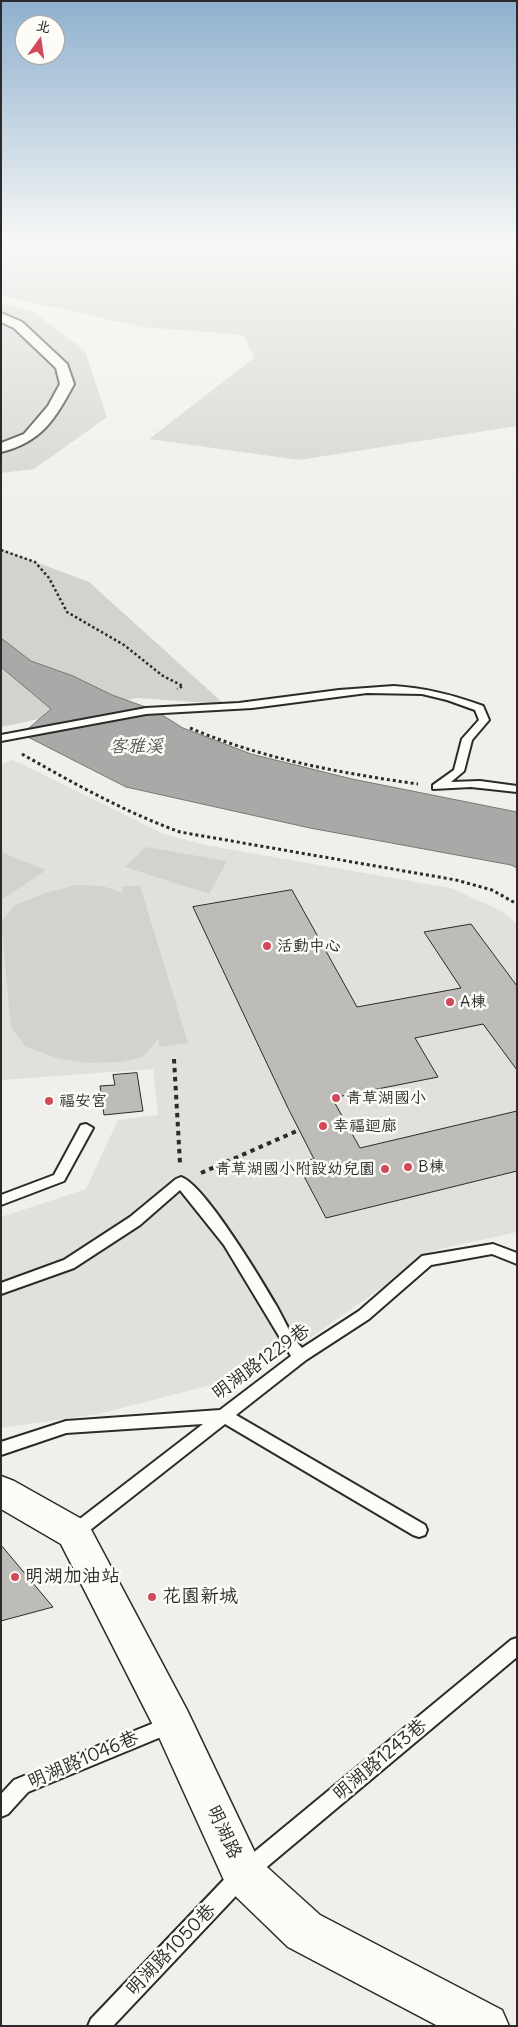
<!DOCTYPE html>
<meta charset="utf-8">
<style>
body{margin:0}
#map{position:relative;width:518px;height:2027px;overflow:hidden;background:#f0efeb;font-family:Delius,"LXGW WenKai TC",sans-serif}
canvas{display:block}
.frame{position:absolute;inset:0;border:2px solid #2b2b2b;pointer-events:none}
.north{position:absolute;left:15px;top:15px;width:50px;height:50px;box-sizing:border-box;background:#fdfcf7;border:1px solid #a9a8a5;border-radius:50%;rotate:14deg;font-size:14px;font-weight:700;line-height:20px;text-align:center;color:#2b2b2b}
.north::after{content:'';display:block;margin:auto;width:18px;height:22px;background:#d1495b;clip-path:polygon(50% 0,100% 100%,50% 72%,0 100%)}
</style>
<div id="map">
<canvas width="518" height="2027"></canvas>
<div class="frame"></div>
<div class="north">北</div>
</div>
<script>
const g = document.querySelector('canvas').getContext('2d');
g.lineJoin = 'round';
function fillPath(path, color) {
  g.fillStyle = color;
  g.fill(path, 'evenodd');
}
function stroke(path, color, width, dash) {
  g.strokeStyle = color;
  g.lineWidth = width;
  g.lineCap = dash ? 'butt' : 'round';
  g.setLineDash(dash || []);
  g.stroke(path);
}
function drawText(font, color, halo, rows, align = 'center') {
  g.font = font + ' Delius,"LXGW WenKai TC",sans-serif';
  g.lineWidth = 5;
  g.setLineDash([]);
  g.textBaseline = 'middle';
  g.strokeStyle = halo;
  g.fillStyle = color;
  for (const [text, x, y, turn = 0] of rows) {
    g.save();
    g.translate(x, y);
    g.rotate((+turn || 0) * Math.PI / 180);
    g.textAlign = isNaN(turn) ? turn : align;
    if (halo) g.strokeText(text, 0, 0);
    g.fillText(text, 0, 0);
    g.restore();
  }
}
const built = new Path2D(`
 M13,760l151,74 41,11 245,43 52,23 15,13v308l-82,18 -146,103 -74,31 -117,30 -97,14v-211l85,-28 32,-69 40,-5 -5,-46 -152,11v-315z`);
const green = new Path2D(`
 M1,245h516v181l-218,34 -150,-21 105,-81 -11,-23 -100,-8 -142,-31z
 M1,303l33,9 51,39 22,66 -73,52 -33,4z
 M1,549l88,33 135,122 -87,-6 -136,29z
 M146,847l81,14 -18,33 -84,-27z
 M1,852l45,18 -45,30z
 M76,885l26,1 22,7 -3,-7h19l48,157 -28,4 -2,-8 -15,18 -22,5 -33,1 -29,-4 -34,-13 -14,-20 -10,-104 14,-17 30,-12z`);
const water = new Path2D(`
 M1,638l30,23 42,15 39,19 42,15 29,18 68,26 101,25 165,33v56l-6,-3 -201,-37 -184,-41 -104,-53 29,-25 -50,-42z`);
const building = new Path2D(`
 M292,890l65,117 104,-19 -37,-56 47,-8 46,62v84l-34,-46 -68,14 23,39 -106,21 28,50 157,-37v60l-191,47 -29,-55 17,-4 -26,-51 -95,-201z
 M137,1073l6,38 -39,4 -4,-29 15,-1 -2,-10z
 M1,1545l52,62 -52,14z`);
const pathFar2 = new Path2D(`
 M1,550l34,12 14,16 18,34 57,33 39,31 20,10 -6,3`);
const pathFar1 = new Path2D(`
 M190,728c73,31 150,45 228,56
 M22,754c51,29 103,58 158,78l276,48 36,10 25,14`);
const path = new Path2D(`
 M174,1059l6,104
 M346,1123l13,-3
 M201,1173l98,-43`);
const service = new Path2D(`
 M394,686c32,2 59,9 89,20l6,14 -17,20 -8,31 -13,11 29,-1 37,5v6l-46,-5 -38,2v-4l21,-15 8,-31 17,-19 -4,-10 -28,-10 -25,-6 -55,-1 -115,15 -106,6 -145,27v-6l145,-27 93,-5 100,-13z
 M86,1124l7,4 -29,53 -63,24v-10l53,-20 27,-50z
 M181,1177c23,7 81,104 95,128 8,14 15,32 26,43l57,-37 63,-55 71,-12 24,9v11l-25,-10 -61,11 -62,54 -63,41 -70,55 189,110 2,5 -2,5 -6,2 -6,-2 -188,-111 -145,114 -6,2 -6,-2 -2,-5 2,-5 135,-104 -137,9 -65,22v-13l65,-21 154,-11 71,-54 -67,-111 -44,-55 -40,35 -66,43 -73,26v-11l63,-23 66,-43 46,-38z
 M517,1638v19l-267,224 -137,145h-25l3,-7 145,-152 275,-227z
 M171,1716l7,2 2,6 -2,6 -150,62 -20,22 -7,3v-23l13,-14z`);
const minor = new Path2D(`
 M1,313l21,9 45,42 7,20c-19,35 -32,58 -73,68v-9l23,-9 24,-28 12,-22 -4,-16 -42,-40 -13,-6z`);
const tertiary = new Path2D(`
 M1,1476l13,5 73,41 100,188 71,149 62,56 182,95 7,16h-71l-150,-79 -60,-58 -70,-154 -97,-191 -60,-35z`);
const markers = [
 [267,946,5,"#d1495b"],
 [450,1002,5,"#d1495b"],
 [336,1098,5,"#d1495b"],
 [49,1101,5,"#d1495b"],
 [323,1126,5,"#d1495b"],
 [408,1167,5,"#d1495b"],
 [385,1169,5,"#d1495b"],
 [15,1577,5,"#d1495b"],
 [152,1597,5,"#d1495b"]
];
const poiNames = [
 ["活動中心",277,946],
 ["A棟",460,1002],
 ["青草湖國小",346,1098],
 ["福安宮",59,1101],
 ["幸福迴廊",333,1126],
 ["B棟",418,1167],
 ["青草湖國小附設幼兒園",375,1169,"right"]
];
const waterNames = [
 ["客雅溪",136,747]
];
const nearStreetnames = [
 ["明湖路1229巷",261,1362,-36],
 ["明湖路1046巷",83,1760,-23],
 ["明湖路1243巷",380,1760,-40],
 ["明湖路",224,1832,65],
 ["明湖路1050巷",171,1950,-46]
];
const nearPoinames = [
 ["明湖加油站",25,1577],
 ["花園新城",162,1597]
];
fillPath(built, '#e1e0dc');
fillPath(green, '#d3d2cf');
fillPath(water, '#aaa9a7');
stroke(water, '#777775', 1);
fillPath(building, '#bdbcb8');
stroke(building, '#2b2b2b', 1);
stroke(service, '#2b2b2b', 4);
stroke(minor, '#2b2b2b', 4);
stroke(tertiary, '#2b2b2b', 3);
stroke(pathFar2, '#2b2b2b', 2.5, [2.5, 2.5]);
stroke(pathFar1, '#2b2b2b', 3, [3, 3]);
stroke(path, '#2b2b2b', 4, [4.5, 4.5]);
fillPath(service, '#fdfcf7');
fillPath(minor, '#fdfcf7');
fillPath(tertiary, '#fdfcf7');
const sky = g.createLinearGradient(0, 0, 0, 529);
sky.addColorStop(0, '#8fb0ce');
sky.addColorStop(0.46, '#f8f8f6');
sky.addColorStop(1, '#f8f8f600');
g.fillStyle = sky;
g.fillRect(0, 0, 518, 529);
for (const [x, y, r, color] of markers) {
  const dot = new Path2D();
  dot.arc(x, y, r, 0, 2 * Math.PI);
  g.fillStyle = color;
  g.fill(dot);
  stroke(dot, '#fdfcf7', 2);
}
drawText('16px', '#2b2b2b', '#fdfcf7', poiNames, 'left');
drawText('italic 18px', '#575756', '#fdfcf7', waterNames);
drawText('19px', '#2b2b2b', '#fdfcf7', nearStreetnames);
drawText('19px', '#2b2b2b', '#fdfcf7', nearPoinames, 'left');
</script>
